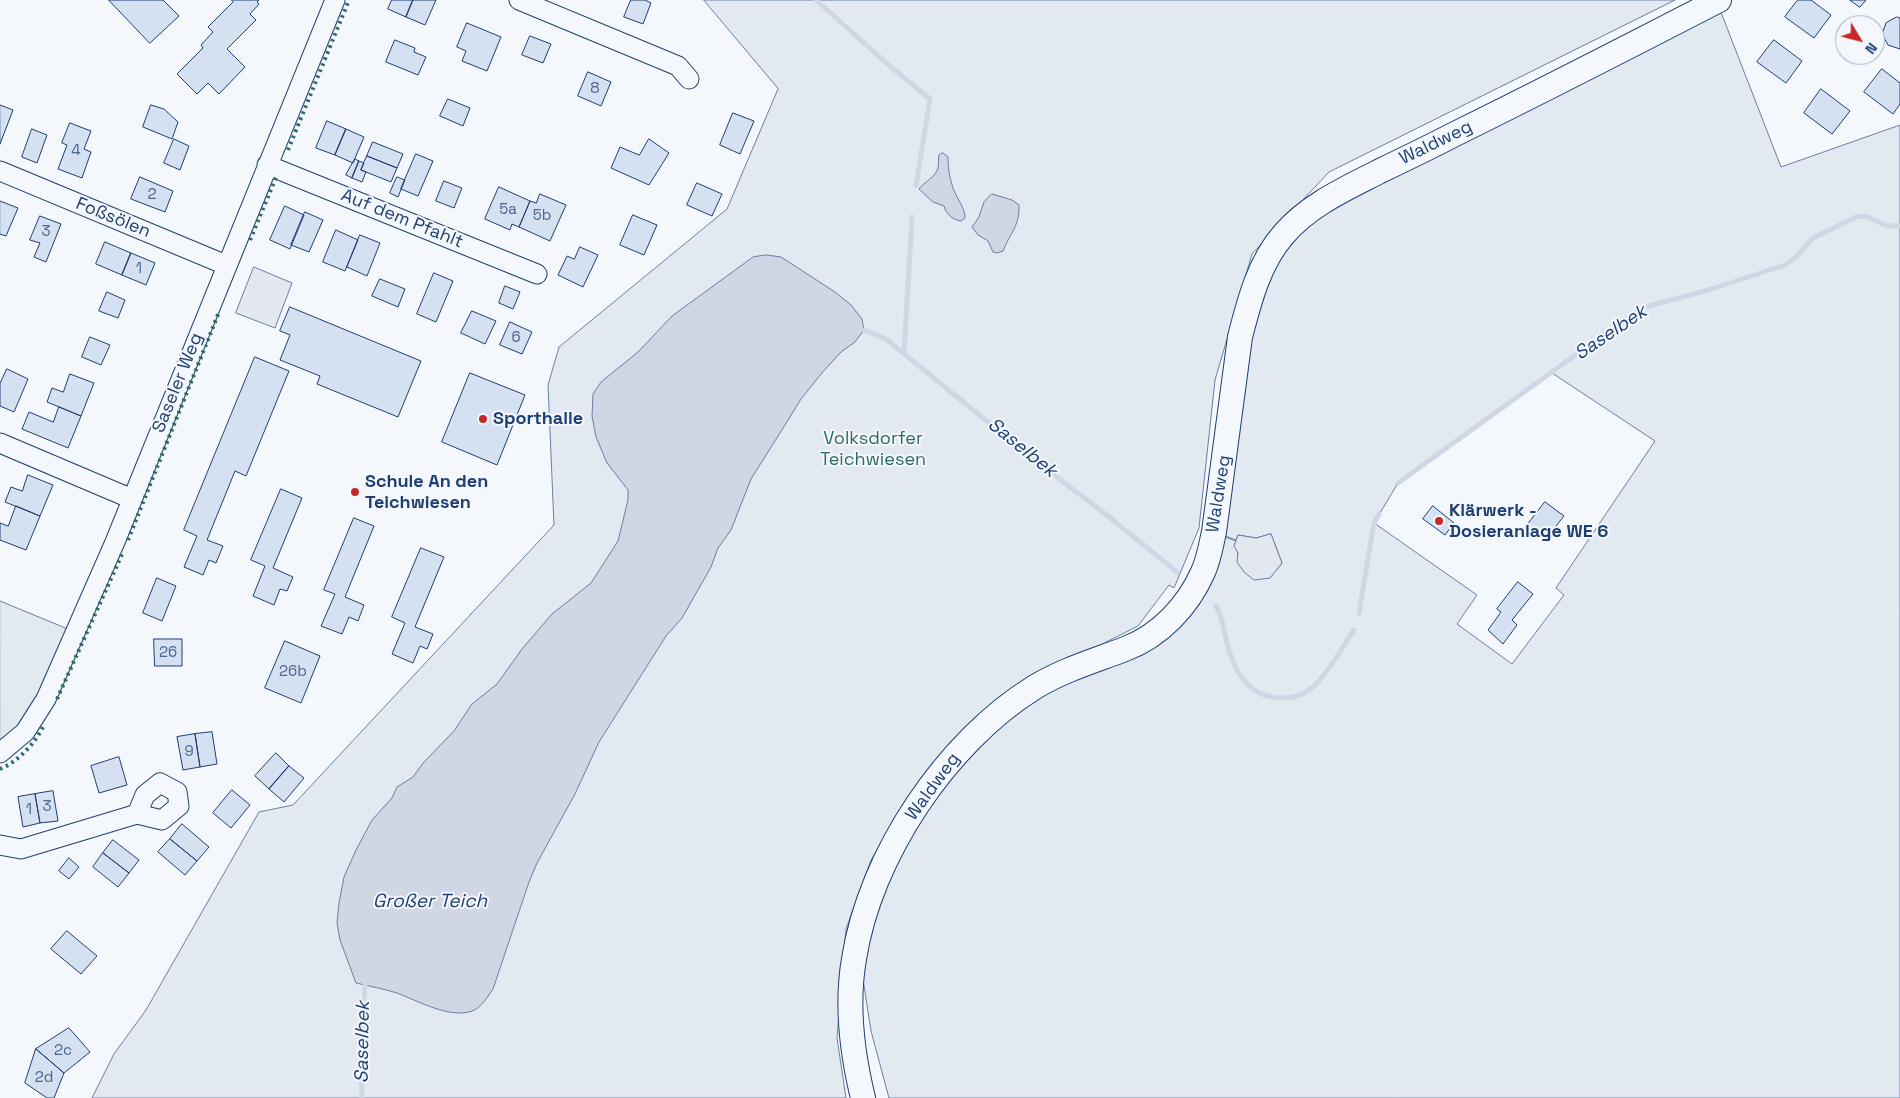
<!DOCTYPE html>
<meta charset="utf-8">
<style>
body{margin:0}
#map{position:relative;width:1900px;height:1098px;overflow:hidden;background:#f4f7fb;font-family:"Space Grotesk",sans-serif}
canvas{display:block}
.north{position:absolute;left:1835px;top:15px;width:50px;height:50px;box-sizing:border-box;background:#f4f7fb;border:1px solid #9eadc5;border-radius:50%;rotate:127deg;font-size:14px;font-weight:700;line-height:20px;text-align:center;color:#1d3f73}
.north::after{content:'';display:block;margin:auto;width:18px;height:22px;background:#c62828;clip-path:polygon(50% 0,100% 100%,50% 72%,0 100%)}
</style>
<div id="map">
<canvas width="1900" height="1098"></canvas>
<div class="north">N</div>
</div>
<script>
const g = document.querySelector('canvas').getContext('2d');
g.lineJoin = 'round';
function fillPath(path, color) {
  g.fillStyle = color;
  g.fill(path, 'evenodd');
}
function stroke(path, color, width, dash) {
  g.strokeStyle = color;
  g.lineWidth = width;
  g.lineCap = dash ? 'butt' : 'round';
  g.setLineDash(dash || []);
  g.stroke(path);
}
function drawText(font, color, halo, rows, align = 'center') {
  g.font = font + ' "Space Grotesk",sans-serif';
  g.lineWidth = 4;
  g.setLineDash([]);
  g.textBaseline = 'middle';
  g.strokeStyle = halo;
  g.fillStyle = color;
  for (const [text, x, y, turn = 0] of rows) {
    g.save();
    g.translate(x, y);
    g.rotate((+turn || 0) * Math.PI / 180);
    g.textAlign = isNaN(turn) ? turn : align;
    if (halo) g.strokeText(text, 0, 0);
    g.fillText(text, 0, 0);
    g.restore();
  }
}
const green = new Path2D(`
 M704,0h971l-346,172 -77,82 -37,126 -16,148 -25,60 -5,-3 -31,41 -107,54 -51,33 -62,69 -47,78 -25,69 -9,109 9,60h-754l22,-44 32,-44 113,-198 34,-7 261,-280 -6,-140 11,-38 168,-138 51,-120z
 M1717,2l64,165 119,-42v973h-1011l-18,-67 -14,-91 16,-51 109,-163 179,-98 53,-95 22,8 -2,5 3,3 1,8 32,21 12,-15 -11,-29 -15,4 -18,-3 -2,5 -22,-8 26,-195 44,-103zM1552,373l103,68 -99,147 8,7 -52,69 -55,-40 20,-29 -103,-72 24,-40z
 M0,601l75,31 -38,65 -20,30 -17,14z`);
const parking = new Path2D(`
 M254,267l38,16 -17,45 -39,-15z
 M1271,534l11,29 -12,15 -16,2 -10,-8 -7,-10 1,-9 -4,-7 4,-11 18,3z`);
const water = new Path2D(`
 M943,153l5,4c0,13 2,24 7,36 4,8 10,16 10,25l-4,3c-8,-1 -15,-7 -17,-15l-11,-4 -14,-13c5,-7 17,-12 19,-21 1,-4 0,-9 1,-13z
 M992,194l20,6 7,5c1,21 -9,28 -16,46l-6,2 -4,-1 -5,-11 -10,-6 -6,-8 7,-10 5,-15z
 M767,255l14,2 54,35 16,13 11,14 2,11 -9,12 -14,10 -20,22 -20,25 -16,26 -34,54 -20,51 -13,18 -7,19 -29,51 -16,18 -67,106 -24,52 -38,69 -8,19 -36,107c-5,7 -12,19 -21,22 -22,8 -54,-10 -75,-18 -13,-4 -28,-7 -41,-10l-16,-43 -3,-17 2,-20 5,-26 12,-27 16,-30 20,-22 5,-11 16,-10 10,-14 31,-32 18,-27 25,-20 25,-35 30,-35 39,-31 27,-42 10,-41v-10l-21,-27 -11,-26 -4,-21 1,-22 8,-12 37,-30 34,-36 81,-59z`);
const stream = new Path2D(`
 M816,0l75,67 39,32 -14,86
 M864,330l22,9 146,119 72,55 73,59
 M904,353l8,-136
 M1398,483l212,-153 35,-23 67,-18 73,-24 11,-8 17,-19 43,-21 10,-1 21,10h13
 M1216,606c10,17 8,37 17,55 2,5 5,12 9,17 18,24 53,27 74,6 15,-15 26,-37 38,-54
 M1359,613l15,-90 5,-9
 M362,1098l-1,-54 4,-59`);
const building = new Path2D(`
 M109,0h54l16,16 -29,27z
 M232,0h27l-2,2 2,2 -9,10 6,6 -29,29 18,18 -26,27 -11,-11 -11,11 -20,-20 26,-26 -2,-3 12,-13 -5,-5 25,-25z
 M392,0h21l-7,17 -18,-8z
 M413,0h23l-11,25 -19,-8z
 M631,0h14l6,3 -8,21 -19,-7z
 M1798,0h13l20,15 -17,23 -29,-21z
 M1850,0h16l-6,7z
 M1897,17l3,1v31l-12,-4 -6,-11 4,-11z
 M467,23l34,14 -14,34 -25,-10 4,-10 -9,-4z
 M530,36l21,8 -8,19 -21,-8z
 M395,40l20,8 -1,4 12,5 -8,18 -32,-13z
 M1774,40l28,21 -16,22 -29,-21z
 M1882,69l18,14v21l-7,10 -29,-22z
 M588,72l23,10 -10,24 -23,-10z
 M1821,89l29,22 -18,23 -28,-21z
 M448,99l22,9 -7,18 -23,-10z
 M0,105l13,5 -13,34z
 M151,105l13,4 14,13 -6,17 -29,-12z
 M733,113l21,8 -14,33 -20,-9z
 M327,121l19,8 -11,26 -19,-7z
 M70,123l21,8 -7,18 7,3 -9,26 -24,-9 9,-24 -5,-2z
 M32,129l15,6 -10,28 -15,-6z
 M346,129l18,8 -11,26 -18,-8z
 M174,139l15,7 -9,24 -16,-7z
 M649,139l20,14 -20,32 -38,-17 9,-21 19,8z
 M373,142l30,12 -6,14 -30,-12z
 M416,154l17,7 -15,35 -17,-7z
 M367,156l30,12 -6,14 -30,-12z
 M355,159l4,2 -7,17 -6,-3z
 M359,161l5,2 -3,7 5,2 -4,10 -10,-4z
 M140,177l33,14 -8,21 -34,-13z
 M397,177l8,3 -7,17 -8,-4z
 M444,181l18,7 -8,20 -18,-7z
 M697,183l25,11 -10,22 -25,-11z
 M499,187l31,14 -11,26 -7,-3 -2,6 -25,-11z
 M540,194l26,11 -16,36 -31,-14 11,-26 6,2z
 M0,201l18,7 -12,28 -6,-2z
 M285,206l19,9 -14,34 -20,-9z
 M305,212l18,8 -14,32 -18,-7z
 M633,215l24,10 -13,30 -24,-10z
 M40,216l21,8 -15,38 -12,-5 6,-14 -10,-3z
 M336,230l22,10 -13,31 -22,-9z
 M360,235l20,8 -13,33 -20,-9z
 M105,242l26,11 -9,22 -26,-11z
 M580,247l18,8 -15,32 -25,-12 9,-19 7,3z
 M131,253l24,10 -9,22 -24,-10z
 M434,273l19,8 -17,41 -19,-8z
 M380,279l25,10 -7,18 -26,-11z
 M505,286l15,6 -7,17 -14,-6z
 M107,292l18,8 -7,18 -19,-7z
 M290,307l131,54 -23,56 -81,-33 3,-8 -40,-16 10,-25 -10,-4z
 M472,311l24,10 -11,23 -24,-11z
 M510,322l22,10 -10,22 -22,-9z
 M90,337l20,8 -9,20 -19,-8z
 M255,357l34,14 -43,105 -11,-5 -28,69 16,6 -7,17 -7,-3 -6,15 -19,-8 13,-31 -13,-6z
 M7,369l21,10 -14,33 -14,-6v-22z
 M470,373l55,22 -28,70 -55,-23z
 M70,374l24,9 -13,33 -34,-14 5,-14 11,4z
 M59,407l22,9 -13,32 -46,-19 7,-17 24,10z
 M28,475l25,10 -13,31 -35,-14 6,-15 11,4z
 M281,489l21,9 -29,70 20,9 -6,14 -7,-2 -6,16 -21,-9 12,-30 -14,-6z
 M1545,502l19,14 -20,25 -19,-13z
 M16,506l24,10 -14,34 -26,-10v-17l8,3z
 M1433,506l21,17 -9,12 -22,-16z
 M354,518l20,8 -29,71 19,8 -6,16 -9,-4 -7,17 -21,-8 14,-32 -11,-4z
 M421,548l23,9 -29,70 18,7 -6,15 -7,-3 -7,17 -21,-9 13,-31 -13,-6z
 M157,578l19,8 -14,35 -19,-8z
 M1518,582l15,12 -21,26 5,5 -14,19 -15,-14 13,-18 -4,-3z
 M154,639h28v27h-27z
 M285,641l35,15 -19,47 -36,-15z
 M212,732l5,32 -17,3 -5,-33z
 M195,734l5,33 -17,3 -6,-33z
 M276,753l13,13 -20,23 -14,-13z
 M119,757l8,28 -28,8 -8,-27z
 M289,766l15,12 -20,24 -15,-13z
 M232,790l18,15 -19,23 -18,-15z
 M53,791l5,30 -18,2 -5,-29z
 M35,794l5,29 -17,4 -5,-30z
 M182,824l27,23 -12,14 -27,-22z
 M170,839l27,22 -12,14 -27,-23z
 M113,840l26,20 -10,13 -26,-20z
 M103,853l26,20 -11,14 -25,-20z
 M69,858l10,9 -10,12 -10,-8z
 M67,931l30,25 -16,18 -30,-25z
 M69,1028l21,24 -26,21 -28,-24z
 M36,1049l28,24 -10,25h-7l-22,-15z`);
const minor = new Path2D(`
 M519,0l159,66 11,13
 M267,165l270,109
 M0,171l226,94
 M0,443l132,56
 M0,753l25,-21 21,-33 69,-157 220,-542
 M0,845l21,4 116,-35 25,6 17,-14 -2,-14 -17,-9 -15,12 -8,19`);
const major = new Path2D(`
 M863,1098c-11,-45 -17,-93 -9,-139 16,-103 92,-217 181,-272 28,-17 59,-26 90,-38 35,-13 63,-43 78,-77 6,-13 8,-27 11,-40l26,-195c9,-35 19,-75 44,-103 25,-29 61,-45 94,-62 25,-12 50,-24 75,-37 89,-44 177,-89 266,-135`);
const hedge = new Path2D(`
 M288,150l61,-150
 M250,240l27,-65
 M128,540l91,-228
 M57,699l66,-147
 M0,769c18,-7 35,-26 43,-42`);
const markers = [
 [483,419,5,"#c62828"],
 [355,492,5,"#c62828"],
 [1439,521,5,"#c62828"]
];
const numberNames = [
 ["8",595,89],
 ["4",76,151],
 ["2",152,195],
 ["5a",508,210],
 ["5b",542,216],
 ["3",46,232],
 ["1",139,269],
 ["6",516,338],
 ["26",168,653],
 ["26b",293,672],
 ["9",189,752],
 ["3",47,807],
 ["1",29,810],
 ["2c",63,1051],
 ["2d",44,1078]
];
const streetNames = [
 ["Waldweg",1436,143,-26],
 ["Foßsölen",113,218,22],
 ["Auf dem Pfahlt",402,219,22],
 ["Saseler Weg",178,383,-68],
 ["Waldweg",1219,494,-81],
 ["Waldweg",933,787,-54]
];
const poiNames = [
 ["Sporthalle",493,419],
 ["Schule An den",365,482],
 ["Teichwiesen",365,503],
 ["Klärwerk -",1449,511],
 ["Dosieranlage WE 6",1449,532]
];
const parkNames = [
 ["Volksdorfer",873,439],
 ["Teichwiesen",873,460]
];
const waterNames = [
 ["Saselbek",1611,333,-34],
 ["Saselbek",1022,448,39],
 ["Großer Teich",430,902],
 ["Saselbek",363,1042,-89]
];
fillPath(green, '#e3e9f0');
stroke(green, '#687fa3', 1);
fillPath(parking, '#e3e8f0');
stroke(parking, '#687fa3', 1);
fillPath(water, '#cfd7e4');
stroke(water, '#687fa3', 1);
stroke(stream, '#cfd7e4', 5);
fillPath(building, '#d5e0f0');
stroke(building, '#1d3f73', 1);
stroke(minor, '#1d3f73', 21);
stroke(major, '#1d3f73', 26);
stroke(minor, '#f4f7fb', 19);
stroke(major, '#f4f7fb', 24);
stroke(hedge, '#2c6c60', 4, [2.5, 4]);
for (const [x, y, r, color] of markers) {
  const dot = new Path2D();
  dot.arc(x, y, r, 0, 2 * Math.PI);
  g.fillStyle = color;
  g.fill(dot);
  stroke(dot, '#f4f7fb', 2);
}
drawText('15px', '#4b6792', null, numberNames);
drawText('18px', '#1d3f73', '#f4f7fb', streetNames);
drawText('bold 18px', '#1d3f73', '#f4f7fb', poiNames, 'left');
drawText('18px', '#2c6c60', '#f4f7fb', parkNames);
drawText('italic 19px', '#1d3f73', '#f4f7fb', waterNames);
</script>
